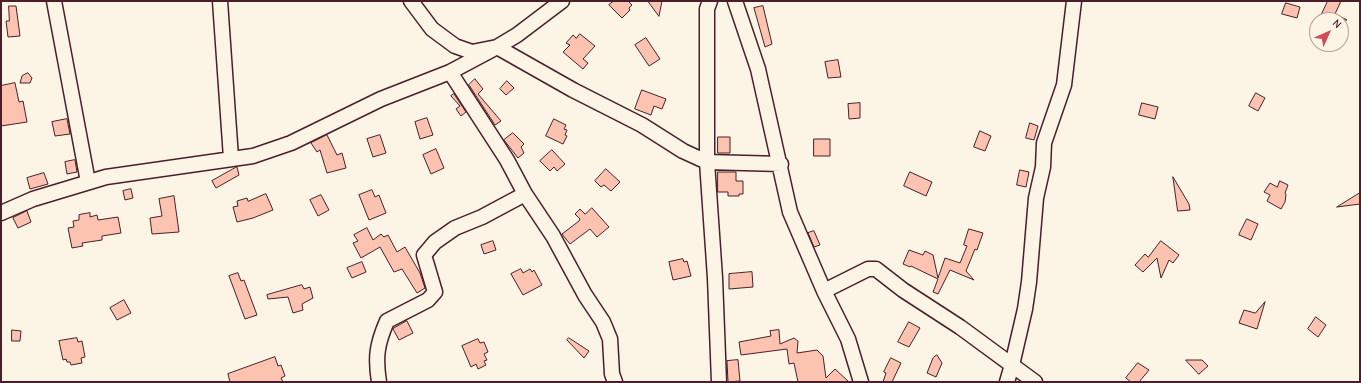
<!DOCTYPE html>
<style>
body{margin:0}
#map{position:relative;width:1361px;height:383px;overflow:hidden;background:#fcf5e5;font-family:"Comic Neue",sans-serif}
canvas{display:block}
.frame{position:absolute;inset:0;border:2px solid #4a1f2b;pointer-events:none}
.north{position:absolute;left:1309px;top:12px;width:40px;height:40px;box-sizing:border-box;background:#fcf5e5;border:1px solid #b59f9b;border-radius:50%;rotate:45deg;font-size:11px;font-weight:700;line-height:16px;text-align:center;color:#4a1f2b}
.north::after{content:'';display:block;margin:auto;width:14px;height:18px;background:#d1495b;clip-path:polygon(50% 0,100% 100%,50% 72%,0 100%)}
</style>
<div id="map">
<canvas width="1361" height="383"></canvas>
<div class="frame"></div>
<div class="north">N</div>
</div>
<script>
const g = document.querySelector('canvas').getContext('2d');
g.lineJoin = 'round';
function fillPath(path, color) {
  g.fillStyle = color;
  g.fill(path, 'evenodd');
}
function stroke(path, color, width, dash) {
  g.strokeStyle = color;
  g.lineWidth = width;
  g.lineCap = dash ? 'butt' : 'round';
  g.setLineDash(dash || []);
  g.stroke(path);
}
const building = new Path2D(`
 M614,1h14l4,4 -3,3 1,2 -8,8 -13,-13z
 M648,1h14l-3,15z
 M1328,1h13l-6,13 12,6h-28z
 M1286,3l14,4 -3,11 -15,-4z
 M9,6h7l4,30 -12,1 -2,-16h3z
 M763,6l9,38 -7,3 -11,-39z
 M580,34l15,12 -12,13 5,4 -5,6 -20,-17 7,-7 -4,-2 7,-8 3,3z
 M646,38l14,21 -11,7 -14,-21z
 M838,60l3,17 -13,1 -3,-16z
 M28,73l4,5 -2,5h-10l2,-7z
 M475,79l8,10 -5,5 23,27 -6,4 -26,-40z
 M507,81l7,7 -8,7 -6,-6z
 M15,83l4,19 4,-1 4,21 -26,4v-40z
 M642,90l24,9 -4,10 -8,-3 -3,9 -16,-6z
 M1256,93l9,5 -7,13 -9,-5z
 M454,94l12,18 -5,4 -5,-7 4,-3 -9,-10z
 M860,103v15l-11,1 -1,-15z
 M1142,103l16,4 -3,12 -16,-4z
 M427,118l6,17 -13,4 -5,-17z
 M67,119l3,15 -15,2 -3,-14z
 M554,119l12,6 -2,4 3,1 -2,5 2,1 -4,8 -17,-8z
 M1030,123l8,3 -4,14 -8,-2z
 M980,131l11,5 -6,15 -11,-4z
 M513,133l11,11 -3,3 3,6 -6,5 -14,-18z
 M327,135l10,20 5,-2 4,15 -19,5 -7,-23 -3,2 -6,-9z
 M380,135l6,18 -13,4 -6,-18z
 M718,137h12v16h-12z
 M814,139h16v17h-16z
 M436,149l8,19 -13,6 -8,-19z
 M552,150l13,14 -8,7 -3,-4 -4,4 -10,-10z
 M75,160l2,12 -10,2 -2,-12z
 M237,167l2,8 -23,13 -4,-7z
 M606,169l14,13 -9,9 -7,-6 -3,2 -6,-6z
 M1020,170l9,2 -3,15 -9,-2z
 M718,172h18v9h7v13h-4v2h-11v-4h-10z
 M910,172l22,10 -6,14 -22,-10z
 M44,173l4,11 -18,5 -3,-11z
 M1173,177l16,27 1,6 -12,1z
 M1280,181l8,4 -3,8 1,1 -1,8 -4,7 -14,-8 3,-6 -6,-3 6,-9 7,4z
 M131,189l2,9 -8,2 -2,-9z
 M372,190l3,7 4,-2 7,18 -17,7 -10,-25z
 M1360,193v11l-23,3z
 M266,194l7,16 -20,8 -16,4 -4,-15 5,-1 -1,-5 10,-3 1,3z
 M321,195l8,15 -11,6 -8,-16z
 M174,196l5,36 -27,2 -2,-16 12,-2 -3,-17z
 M592,208l17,19 -12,10 -7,-8 -20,15 -8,-10 17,-13 1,-2 -5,-5 5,-5 5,5z
 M27,211l4,11 -13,6 -5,-10z
 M90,213v4l7,-2 1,5 20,-3 3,16 -19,3v4l-20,3 1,3 -11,2 -4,-20 6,-1 -1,-6 6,-1v-5z
 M1247,219l11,5 -7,16 -12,-5z
 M367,228l6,12 8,-6 3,3 4,-2 9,17 8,-5 15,26 5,15 -8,5 -15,-24 -8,3 -14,-25 -19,11 -8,-15 5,-2 -4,-6z
 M969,229l14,4 -6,17 -2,-1 -9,22 8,9 -24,-10 -12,24 -5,-2 5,-13 -27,-13 -1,1 -7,-3 6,-14 14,5 2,-4 8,4 5,23 7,-20 15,5 7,-17 -3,-1z
 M814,231l6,14 -6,2 -6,-14z
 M493,241l3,9 -12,4 -3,-9z
 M1161,241l18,14 -6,8 -4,-3 -8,18 -4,-20 -14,14 -8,-7 10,-11 3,3z
 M683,259l1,3 3,-1 4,15 -18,4 -4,-18z
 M362,262l4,10 -14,6 -5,-10z
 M521,269l2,4 7,-4 2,3 2,-2 8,15 -19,10 -12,-21z
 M752,272l1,15 -24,2v-15z
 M238,273l3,8 3,-1 13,35 -12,4 -16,-43z
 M302,285l2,4 6,-2 3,11 -11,6 1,6 -10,3 -5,-16 -20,2 -1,-4z
 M124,300l7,13 -14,7 -7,-12z
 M1265,302l-8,27 -18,-6 5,-13 11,3z
 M1316,317l10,8 -8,12 -10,-8z
 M407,321l6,12 -14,7 -6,-11z
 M909,322l11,6 -11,19 -11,-5z
 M12,330l9,1 -1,10h-8z
 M779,330l1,14 14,-6 4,3 -1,12 20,-3 6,6 3,22 9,-9 14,13h-51l-4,-19 -5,1 -2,-15 -46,6 -2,-13 32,-6 -1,-5z
 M77,338l1,4 4,-1 3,16 -4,1 1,5 -11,2 -1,-3h-3l-1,-3 -3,1 -4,-19z
 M569,338l20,13 -5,7 -17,-18z
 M478,339l2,4 4,-1 4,10 -4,2 3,6 -3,1 2,4 -8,4 -2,-5 -5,3 -9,-21z
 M937,355l5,8 -6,14 -9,-4 6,-15z
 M275,357l3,9 3,-1 4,11 -4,2 2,4h-53l-2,-8z
 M891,358l10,5 -9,19h-9l3,-9 -2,-1z
 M738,360l2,21 -12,1 -1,-21z
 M1186,360h16l6,6 -9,8z
 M1138,363l11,7 -10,12h-8l-5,-4z`);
const minor = new Path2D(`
 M54,1l34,181
 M220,1l11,157
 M411,1l21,28 23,17 17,6 25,-5 76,43 69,35 41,26 24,11 74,2
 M710,1l-3,8v153l8,116 4,104
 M735,1l23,68 32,143 34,79 24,48 13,43
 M450,72l57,88 18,34 28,42 32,59 18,27 7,17 2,35 3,8
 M1,213l32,-14 73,-22 147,-21 38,-13 90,-44 69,-27 47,-25 20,-12 45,-34
 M824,291l44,-22h8l27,21 57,37 75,55
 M379,382c-4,-25 -2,-38 8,-61l41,-21 7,-8 -11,-37 11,-13 20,-14 27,-11 43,-23
 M1007,382l5,-17 13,-56 4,-27 7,-84 7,-31 1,-24 20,-58 10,-84`);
fillPath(building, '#fbc3b0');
stroke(building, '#4a1f2b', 1);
stroke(minor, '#4a1f2b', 17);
stroke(minor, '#fcf5e5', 14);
</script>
